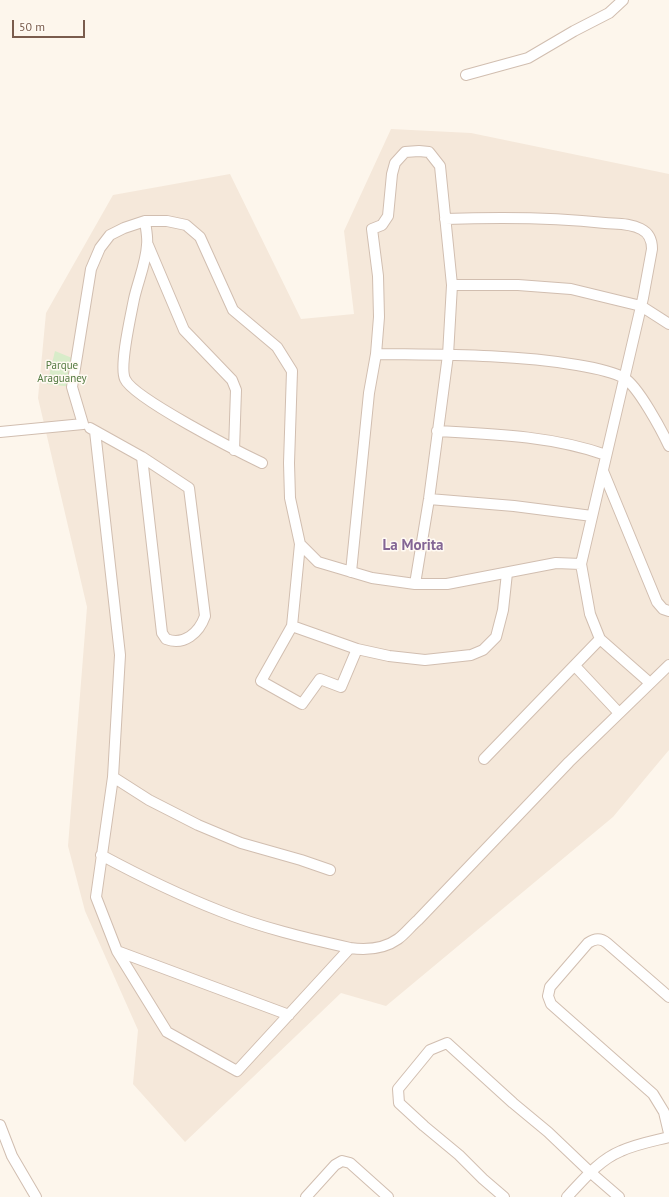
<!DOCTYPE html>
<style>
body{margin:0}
#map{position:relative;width:669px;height:1197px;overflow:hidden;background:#fdf6ec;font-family:"PT Sans",sans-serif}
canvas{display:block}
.scale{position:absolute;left:12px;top:20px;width:73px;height:18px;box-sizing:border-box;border:2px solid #7a5c4d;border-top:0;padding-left:5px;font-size:12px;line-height:14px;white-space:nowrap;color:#7a5c4d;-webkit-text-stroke:3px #fffaf3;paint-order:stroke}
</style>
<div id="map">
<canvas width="669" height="1197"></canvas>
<div class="scale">50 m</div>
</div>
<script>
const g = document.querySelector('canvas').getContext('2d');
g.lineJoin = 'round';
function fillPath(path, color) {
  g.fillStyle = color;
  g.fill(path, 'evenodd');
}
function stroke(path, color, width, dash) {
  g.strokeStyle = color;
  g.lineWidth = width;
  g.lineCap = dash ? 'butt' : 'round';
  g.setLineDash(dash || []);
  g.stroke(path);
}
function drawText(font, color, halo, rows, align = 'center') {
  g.font = font + ' "PT Sans",sans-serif';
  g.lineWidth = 3;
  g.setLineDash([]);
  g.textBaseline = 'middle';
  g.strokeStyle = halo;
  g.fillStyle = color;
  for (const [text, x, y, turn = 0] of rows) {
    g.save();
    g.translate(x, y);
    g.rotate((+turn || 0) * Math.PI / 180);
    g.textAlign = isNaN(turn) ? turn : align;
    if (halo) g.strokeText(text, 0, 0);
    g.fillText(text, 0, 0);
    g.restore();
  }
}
const residential = new Path2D(`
 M391,129l80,4 198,41v576l-56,67 -227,189 -45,-13 -156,149 -52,-58 5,-54 -53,-119 -17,-65 19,-239 -49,-209 8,-85 67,-118 117,-21 71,145 53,-5 -10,-83z`);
const green = new Path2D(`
 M55,351l22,9 -5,27 -25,-3z`);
const minor = new Path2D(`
 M466,75l62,-17 46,-27 35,-18 14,-13
 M445,219c54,-2 107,-2 160,4 11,1 25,0 36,6 8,4 11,12 11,20l-9,49 -62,266 9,50 10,25 50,44
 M145,221c1,8 3,17 2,24 -1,18 -9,36 -13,54 -3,16 -15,67 -9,80 8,19 114,73 137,84
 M148,245l36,85 48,50 4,10 -2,60
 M452,285h66l53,4 70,17 28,18
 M376,354c67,1 134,0 201,11 12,2 37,7 47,13 14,8 38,53 45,68
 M90,428l52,29 47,31 16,128c-6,17 -21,30 -39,23l-4,-6 -20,-176
 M95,431l25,224 -7,122 -17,120 21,54 50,81 70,39 113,-123c15,2 34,1 48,-9 7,-5 13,-13 20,-19l151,-158 100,-97
 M437,431c57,3 115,5 169,24
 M0,432l83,-8 -11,-37 19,-118 9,-21 10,-13 14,-7 21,-7h22l19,4 14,12 33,73 44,37 15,24 -3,92 1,35 10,46 -8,82 -31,55 41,23 18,-25 21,8 16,-38 32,7 36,4 46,-5 12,-5 13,-13 7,-27 4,-37
 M603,471l54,131 6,7 6,2
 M429,499l85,7 78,10
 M300,544l18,18 54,16 43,6h32l109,-21 25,1
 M351,572l18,-179 7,-39 3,-37 -1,-41 -6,-47 10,-4 6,-9 4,-42 3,-11 10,-11 14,-1 10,1 11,14 12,119 -4,70 -19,144 -14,85
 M292,626l65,23
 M575,666l44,47
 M484,759l116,-120
 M113,777l36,23 49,25 43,18 60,17 29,10
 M101,855c39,21 78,40 119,56 42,17 86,27 130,37
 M117,951l172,64
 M669,997l-62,-54c-6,-5 -12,-5 -19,0l-38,44 -2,9 3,8 102,90 11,18 5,21
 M0,1125l12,31 24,41
 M306,1197l29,-32 7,-4 8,2 38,34
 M504,1197l-21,-18 -24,-24 -35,-29 -25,-23 -1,-14 32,-39 17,-7 66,60 35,29 42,40 29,25
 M567,1197c16,-17 32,-37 54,-46 15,-7 32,-10 48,-14`);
const parkNames = [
 ["Parque",62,366],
 ["Araguaney",62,379]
];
const districtNames = [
 ["La Morita",413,546]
];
fillPath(residential, '#f5e8da');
fillPath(green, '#d8ecc9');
stroke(minor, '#d1beb0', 12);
stroke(minor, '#fff', 10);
drawText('11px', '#537a41', '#fffaf3', parkNames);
drawText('bold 15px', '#846695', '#fffaf3', districtNames);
</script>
